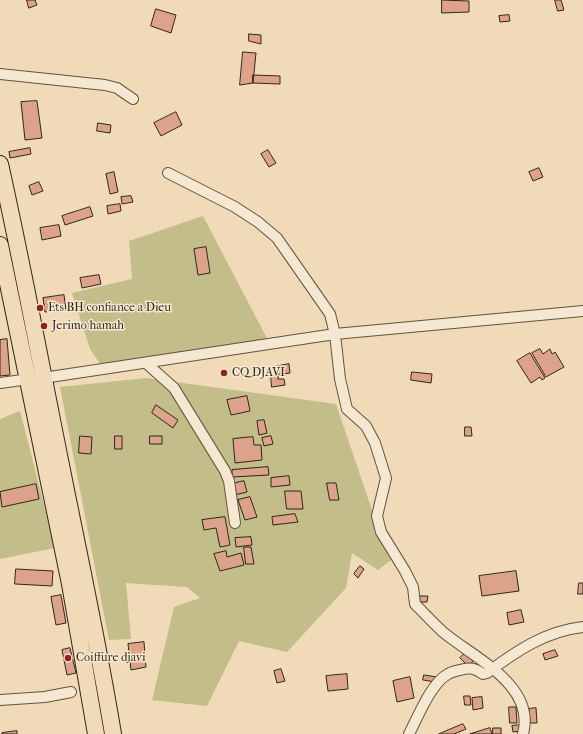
<!DOCTYPE html>
<style>
body{margin:0}
canvas{display:block;background:#f0dab7}
</style>
<canvas width="583" height="734"></canvas>
<script>
const g = document.querySelector('canvas').getContext('2d');
g.lineJoin = 'round';
function fillPath(path, color) {
  g.fillStyle = color;
  g.fill(path, 'evenodd');
}
function stroke(path, color, width, dash) {
  g.strokeStyle = color;
  g.lineWidth = width;
  g.lineCap = dash ? 'butt' : 'round';
  g.setLineDash(dash || []);
  g.stroke(path);
}
function drawText(font, color, halo, rows, align = 'center') {
  g.font = font + ' "IM FELL French Canon",serif';
  g.lineWidth = 3;
  g.setLineDash([]);
  g.textBaseline = 'middle';
  g.strokeStyle = halo;
  g.fillStyle = color;
  for (const [text, x, y, turn = 0] of rows) {
    g.save();
    g.translate(x, y);
    g.rotate((+turn || 0) * Math.PI / 180);
    g.textAlign = isNaN(turn) ? turn : align;
    if (halo) g.strokeText(text, 0, 0);
    g.fillText(text, 0, 0);
    g.restore();
  }
}
const green = new Path2D(`
 M203,216l69,132 -167,23 -15,-22 -18,-56 60,-14 -3,-38z
 M146,378l190,26 42,124 13,32 -13,10 -26,-17 -6,35 -59,64 -48,-11 -32,65 -55,-6 22,-93 26,-9 -13,-11 -61,-4 5,56 -22,1 -49,-253z
 M20,411l35,137 -55,11v-140z`);
const building = new Path2D(`
 M27,0h8l2,5 -8,3z
 M442,0l27,1v11l-27,1z
 M555,0h6l3,10 -6,1z
 M156,9l20,6 -5,18 -20,-7z
 M509,15l1,6 -10,1 -1,-6z
 M249,34l12,1v9l-12,-3z
 M243,52l13,1 -3,30 -13,2z
 M253,75l27,1v8l-27,-1z
 M37,101l5,37 -17,2 -4,-38z
 M176,112l6,13 -21,11 -7,-13z
 M98,123l13,2 -1,8 -13,-2z
 M30,148l1,6 -21,4 -1,-6z
 M268,150l8,13 -7,4 -8,-13z
 M539,168l4,9 -10,4 -4,-9z
 M114,172l4,20 -8,2 -4,-20z
 M39,182l4,9 -11,4 -3,-9z
 M131,196l2,6 -11,2 -1,-7z
 M120,204l1,7 -13,3 -1,-8z
 M90,207l3,9 -28,9 -3,-9z
 M59,225l2,11 -19,4 -2,-12z
 M206,247l4,26 -12,2 -4,-26z
 M99,275l2,9 -19,4 -2,-10z
 M64,295l2,14 -21,3 -2,-14z
 M7,339l3,36 -10,1v-36z
 M540,349l3,5 7,-5 2,5 3,-2 9,15 -18,10 -14,-24z
 M530,353l15,25 -3,2 -2,-3 -9,6 -14,-22z
 M289,364l1,9 -14,2 -2,-8z
 M412,372l20,2 -1,9 -20,-3z
 M271,376h7v3h6l1,6 -13,2z
 M247,396l3,15 -19,4 -4,-15z
 M156,405l22,15 -5,8 -21,-15z
 M264,420l3,13 -8,2 -2,-14z
 M465,427h6l1,9h-7z
 M80,436l12,1 -1,17 -12,-1z
 M115,436h7v13h-7z
 M150,436h12v8h-12z
 M271,436l2,8 -9,2 -2,-8z
 M253,437l1,8h7l1,15 -27,3 -2,-24z
 M268,467l1,8 -37,2v-7z
 M289,476l1,9 -19,2v-9z
 M244,481l3,11 -13,3 -2,-11z
 M327,483h9l3,17h-9z
 M36,484l3,15 -37,8 -2,-15z
 M285,491h16l2,18h-16z
 M250,497l7,20 -12,3 -7,-20z
 M295,514l3,8 -25,3 -1,-8z
 M225,517l5,28 -10,2 -4,-19 -12,2 -2,-10z
 M251,537l1,8 -16,2 -1,-9z
 M244,547h7l3,17h-8z
 M226,551l1,6 14,-4 3,12 -24,6 -6,-17z
 M360,566l4,3 -6,9 -4,-4z
 M16,569l37,2 -1,15 -37,-2z
 M516,571l3,20 -37,5 -3,-20z
 M579,583h4v11h-5z
 M61,595l5,28 -10,2 -5,-28z
 M419,596h9l-1,6h-9z
 M521,610l3,12 -15,3 -2,-12z
 M144,642l2,25 -15,3 -3,-26z
 M70,648l6,25 -9,2 -5,-25z
 M555,650l3,6 -13,4 -2,-6z
 M465,653l8,8 -4,6 -9,-9z
 M281,669l4,12 -8,2 -3,-12z
 M347,674l1,15 -20,2 -2,-15z
 M424,675l13,2 -1,5 -13,-2z
 M410,677l4,21 -17,4 -4,-21z
 M464,696h6l1,9h-6z
 M482,697l1,11 -10,2 -1,-12z
 M509,707h7l1,16h-7z
 M536,708l1,15h-7l-1,-14z
 M463,724l3,5 -12,5h-15z
 M520,725l1,6 -8,1 -1,-6z
 M490,728l2,6h-22z
 M493,728h8v6h-8z
 M17,731v3h-15v-1z`);
const minor = new Path2D(`
 M0,74l105,11 12,3 16,11
 M168,173l67,34 23,15 19,16 53,76 5,20 5,45 7,30 19,17 9,17 11,35 -9,38 4,16 24,39 8,16 2,17c9,9 18,19 28,28 31,26 93,53 80,102
 M146,363l28,25 51,83 4,10 6,42
 M43,378l292,-44 248,-23
 M0,383l29,-4
 M0,700l45,-3 26,-5
 M409,734c9,-17 22,-51 39,-60 3,-2 8,-3 12,-4 9,-3 15,-2 23,4l4,-1c29,-22 59,-42 96,-46`);
const primary = new Path2D(`
 M0,164c22,98 40,197 60,296 18,91 38,182 53,274
 M0,245l70,339 26,150`);
const markers = [
 [40,308,4,"#8f2418"],
 [44,326,4,"#8f2418"],
 [224,373,4,"#8f2418"],
 [68,658,4,"#8f2418"]
];
const poiNames = [
 ["Ets BH confiance a Dieu",48,308],
 ["Jerimo hamah",52,326],
 ["CQ DJAVI",232,373],
 ["Coiffure djavi",76,658]
];
fillPath(green, '#c2bd89');
fillPath(building, '#dca28a');
stroke(building, '#31271b', 1);
stroke(minor, '#615442', 12);
stroke(primary, '#31271b', 18);
stroke(minor, '#f5e7d0', 10);
stroke(primary, '#f0dab7', 16);
for (const [x, y, r, color] of markers) {
  const dot = new Path2D();
  dot.arc(x, y, r, 0, 2 * Math.PI);
  g.fillStyle = color;
  g.fill(dot);
  stroke(dot, '#f5e7d0', 1.5);
}
drawText('12px', '#31271b', '#f5e7d0', poiNames, 'left');
</script>
